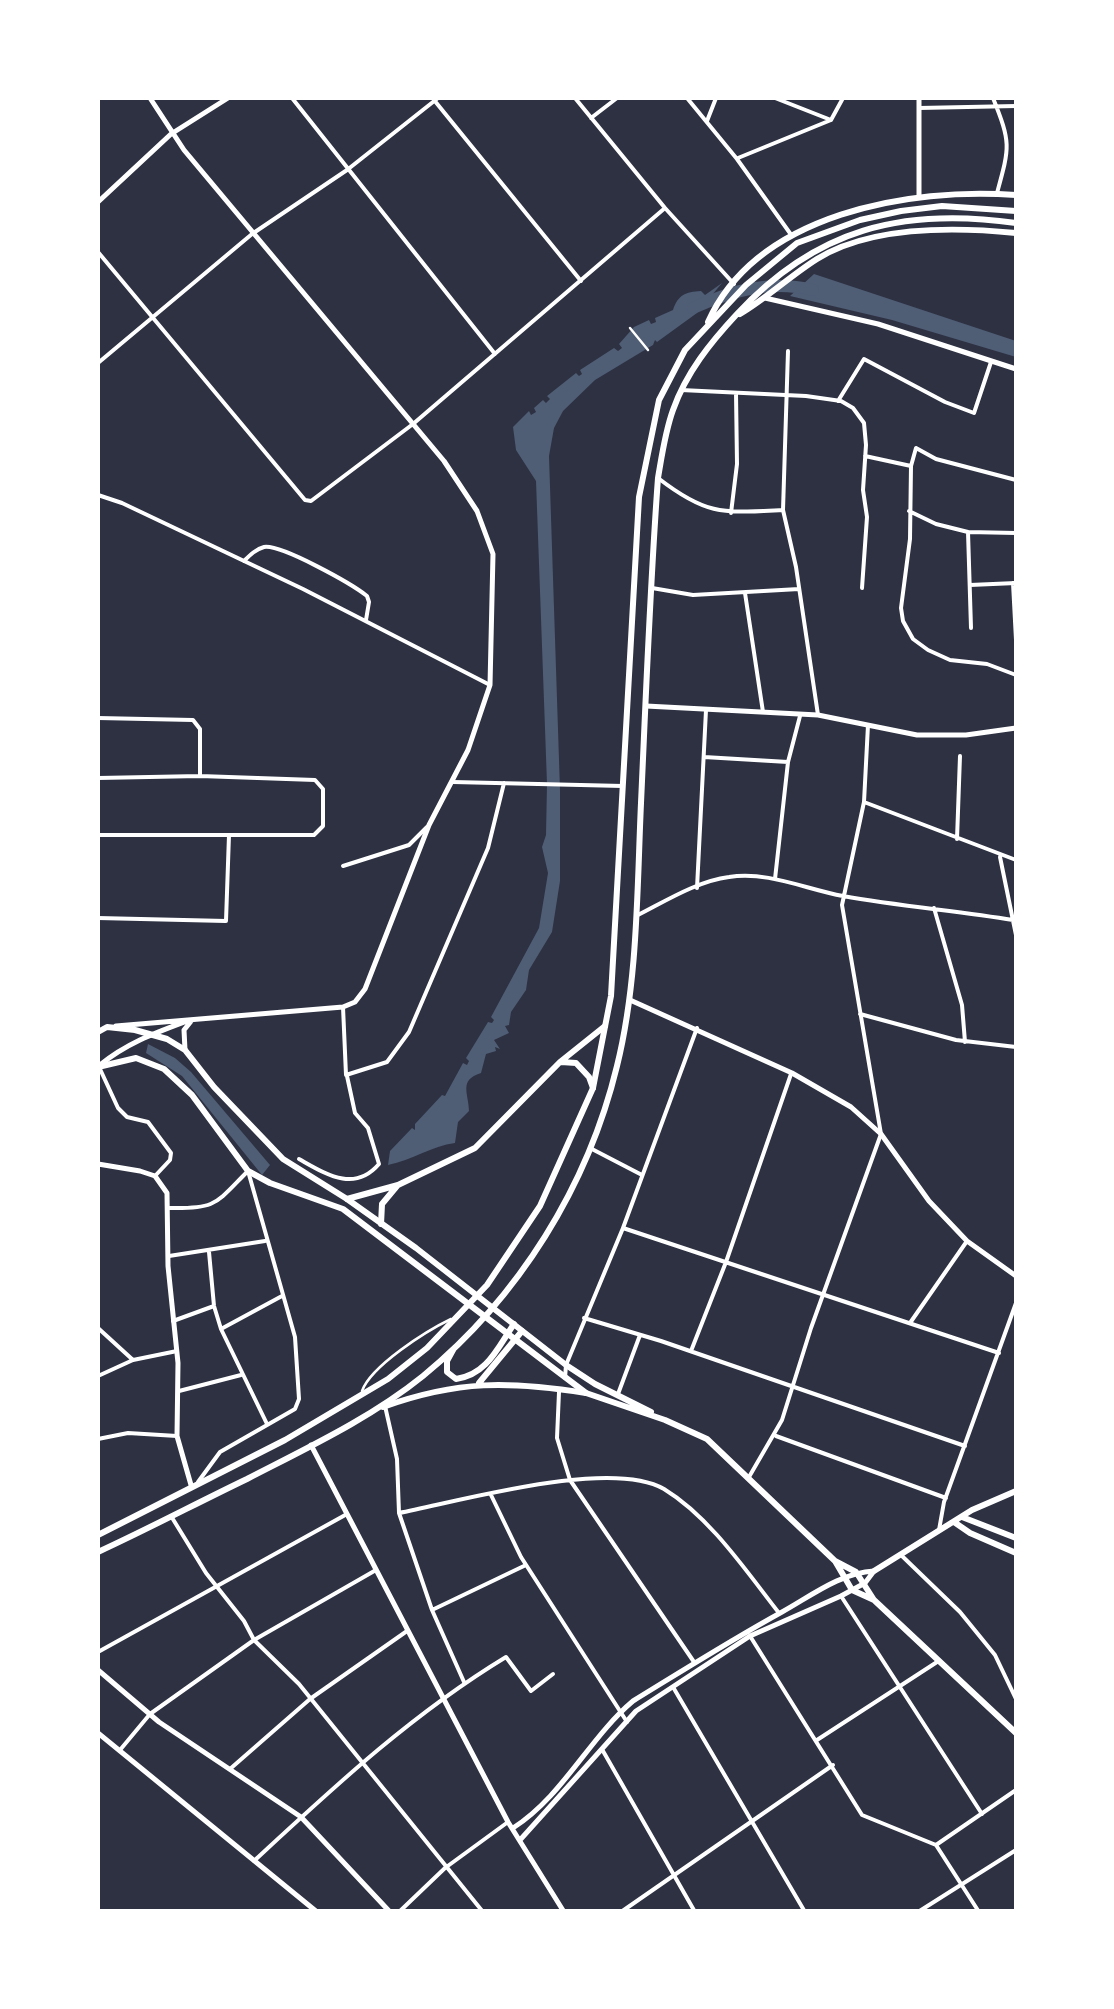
<!DOCTYPE html>
<style>
body{margin:0}
#map{position:relative;width:1114px;height:2009px;overflow:hidden;background:#2d3142;font-family:"Crimson Pro",serif}
canvas{display:block}
.frame{position:absolute;inset:0;border:100px solid #fff;pointer-events:none}
</style>
<div id="map">
<canvas width="1114" height="2009"></canvas>
<div class="frame"></div>
</div>
<script>
const g = document.querySelector('canvas').getContext('2d');
g.lineJoin = 'round';
function fillPath(path, color) {
  g.fillStyle = color;
  g.fill(path, 'evenodd');
}
function stroke(path, color, width, dash) {
  g.strokeStyle = color;
  g.lineWidth = width;
  g.lineCap = dash ? 'butt' : 'round';
  g.setLineDash(dash || []);
  g.stroke(path);
}
const water = new Path2D(`
 M814,274l202,67v16l-124,-37 -102,-24z
 M722,283l-25,30 -40,29 -2,-2 -2,5 -58,35 -32,31 -9,17 -5,28 11,334v91l-8,51 -23,38 -3,20 -15,22 -2,13 -4,1 4,7 -15,7 6,9 -5,-2 1,4 -10,3 -5,19c-23,7 -12,21 -12,38l-11,11 -3,21c-23,3 -43,17 -67,22l2,-14 22,-23 3,2v-6l27,-29 3,1 18,-33 4,2 2,-4 -3,-3 22,-36 4,1 2,-3 -3,-3 48,-89 9,-55 -6,-26 4,-12 1,-51 -11,-303 -20,-31 -3,-23 16,-16 2,4 5,-3 -2,-4 9,-8 3,3 4,-4 -3,-3 29,-23 3,3 3,-2 -2,-4 34,-22 4,3 4,-3 -3,-4 15,-17 15,-7 2,4 5,-2 -1,-4 18,-8c5,-15 12,-18 28,-19l4,4z
 M148,1044l27,14 16,14 79,93 -8,10 -80,-99 -36,-23z`);
const river = new Path2D(`
 M693,308c40,-18 77,-28 120,-18`);
const service = new Path2D(`
 M362,1391c9,-25 64,-60 89,-72`);
const pedestrian = new Path2D(`
 M630,328l18,22`);
const minor = new Path2D(`
 M292,98l203,256
 M575,98l90,110 69,76
 M687,98l50,61 55,77
 M775,98l56,22
 M993,98c18,45 17,48 4,95
 M434,100l147,181
 M919,108l97,-2
 M591,118l26,-20
 M831,120l12,-22
 M707,121l9,-23
 M738,158l93,-38
 M98,252l207,248 6,1 102,-77 252,-216
 M98,363l154,-129 95,-64 91,-72
 M681,390l125,6 35,5 12,7 11,15 2,22 -3,45 4,27 -5,71
 M838,401l26,-42 81,43 29,11 17,-51
 M865,456l46,10 -1,73 -9,69 2,13 10,18 15,11 22,10 37,4 29,11
 M911,466l5,-18 20,11 80,21
 M658,478c49,38 65,35 125,32l13,57 22,148
 M98,495l24,8 181,86 187,96
 M783,510l5,-159
 M909,511l27,13 32,8
 M731,513l6,-49 -1,-71
 M244,561c6,-6 12,-12 20,-14 17,-3 88,37 103,49l2,6 -3,18
 M1013,583l3,57
 M970,585l46,-2
 M652,588l41,7 106,-6
 M745,593l18,119
 M971,628l-3,-96 48,1
 M98,718l95,2 7,9v47
 M704,757l84,5
 M98,778l102,-2 115,4 8,9v37l-9,9h-216
 M453,782l170,4
 M864,802l152,58
 M957,839l3,-83
 M1000,857l16,78
 M343,866l66,-21 18,-18
 M775,879l13,-117 12,-46
 M697,888l9,-178
 M934,908l28,97 3,37
 M636,916c28,-14 61,-35 93,-39 39,-6 76,12 114,19 56,10 114,15 170,24
 M98,918l128,3 3,-86
 M343,1007l3,68 41,-13 22,-30 79,-184 16,-65
 M860,1014l96,26 60,7
 M100,1069l18,39 9,9 21,5 23,31 -1,7 -15,16
 M1016,1092v48
 M590,1148l52,27
 M299,1159c27,15 55,34 80,5l-11,-36 -13,-15 -8,-37
 M169,1208c48,1 46,-4 79,-37
 M623,1228l376,125
 M209,1252l5,54 7,23 46,95
 M169,1256l96,-15
 M584,1318l77,23 304,105
 M173,1321l41,-15
 M910,1323l57,-82
 M98,1328l35,32
 M221,1329l61,-33
 M691,1351l35,-89 65,-188
 M98,1376l35,-16 44,-9
 M565,1378l1,-13 57,-137 74,-200
 M179,1391l62,-16
 M559,1392l-2,46 13,42 124,182
 M618,1394l22,-59
 M385,1406l12,53 2,54 33,97 32,72
 M776,1436l170,62
 M98,1439l30,-6 49,3
 M749,1477l33,-57 29,-92 70,-194 -39,-229 22,-103 4,-77
 M198,1482l22,-30 75,-43 4,-10 -4,-62 -47,-166
 M491,1495l30,62 106,165
 M399,1513c62,-12 211,-55 265,-24 46,28 82,82 115,124
 M171,1516l35,57 38,48 10,19 45,44 184,228
 M939,1530l5,-28 72,-199
 M902,1556l58,56 35,43 21,44
 M841,1596l141,218
 M432,1610l94,-45
 M750,1636l112,179 74,30 43,67
 M98,1652l249,-138
 M673,1687l132,225
 M817,1740l120,-78
 M120,1750l30,-36 104,-74 122,-70
 M603,1751l92,161
 M230,1769l80,-70 97,-68
 M936,1845l80,-55
 M254,1861c80,-74 158,-147 252,-204l25,34 22,-17
 M399,1912l46,-44 63,-46
 M621,1912l212,-147
 M918,1912l98,-62`);
const tertiary = new Path2D(`
 M919,98v97
 M98,202l73,-68 57,-36
 M765,298l113,26 138,45
 M646,706l172,9 99,20h49l50,-7
 M630,1000l162,73 59,34 30,27 48,67 38,40 49,35
 M116,1026l227,-19 12,-5 10,-13 64,-164 39,-75 22,-65 3,-131 -16,-43 -33,-50 -260,-311 -34,-52
 M185,1050l-1,-20 8,-10
 M100,1065c27,-22 55,-32 87,-44
 M98,1164l42,7 15,5 12,17 1,73 10,97 -1,73 14,49
 M311,1445l197,377 56,90
 M98,1670l61,52 142,95 89,95
 M98,1733l219,179
 M513,1828c50,-32 76,-90 120,-127 49,-30 98,-61 149,-89 29,-16 58,-39 92,-41
 M520,1840l116,-129 114,-75 91,-40 24,-13 9,-12`);
const secondary = new Path2D(`
 M98,1032l9,-5 28,3 32,9 18,11 29,37 69,72 64,40 69,49 150,117 29,19 56,28
 M98,1067l38,-9 28,11 28,26 56,76 22,12 73,26 243,184 79,27 42,19 128,122 21,11 18,28
 M962,1517l54,21
 M954,1522l16,11 46,20
 M835,1561l17,29 22,10 142,133
 M874,1571l98,-61 44,-19`);
const primary = new Path2D(`
 M561,1062l15,1 13,14 4,11
 M347,1199l51,-14 77,-37 85,-86 45,-36
 M381,1224l1,-20 15,-18
 M453,1350l-6,11v11l9,7c31,-4 42,-32 58,-55
 M479,1383l43,-52
 M383,1407c75,-27 126,-26 203,-14`);
const trunk = new Path2D(`
 M740,314c27,-16 50,-38 77,-55 55,-34 138,-32 199,-26
 M708,322c49,-109 203,-135 308,-127
 M98,1535l187,-95 103,-61 39,-31 60,-63 53,-79 53,-118 18,-92 28,-499 20,-97 26,-50 61,-65 51,-42 63,-23 41,-9 41,-5 74,5
 M98,1552c50,-23 99,-49 149,-73 60,-31 124,-61 176,-103 96,-79 165,-190 194,-310 21,-85 20,-176 24,-263 5,-109 9,-217 17,-325 4,-23 7,-46 15,-68 13,-37 37,-67 64,-96 79,-85 165,-107 279,-91`);
fillPath(water, '#4f5d75');
stroke(river, '#4f5d75', 12);
stroke(service, '#fff', 2.5);
stroke(pedestrian, '#fff', 2.5);
stroke(minor, '#fff', 4);
stroke(tertiary, '#fff', 5);
stroke(secondary, '#fff', 6);
stroke(primary, '#fff', 6);
stroke(trunk, '#fff', 6);
</script>
